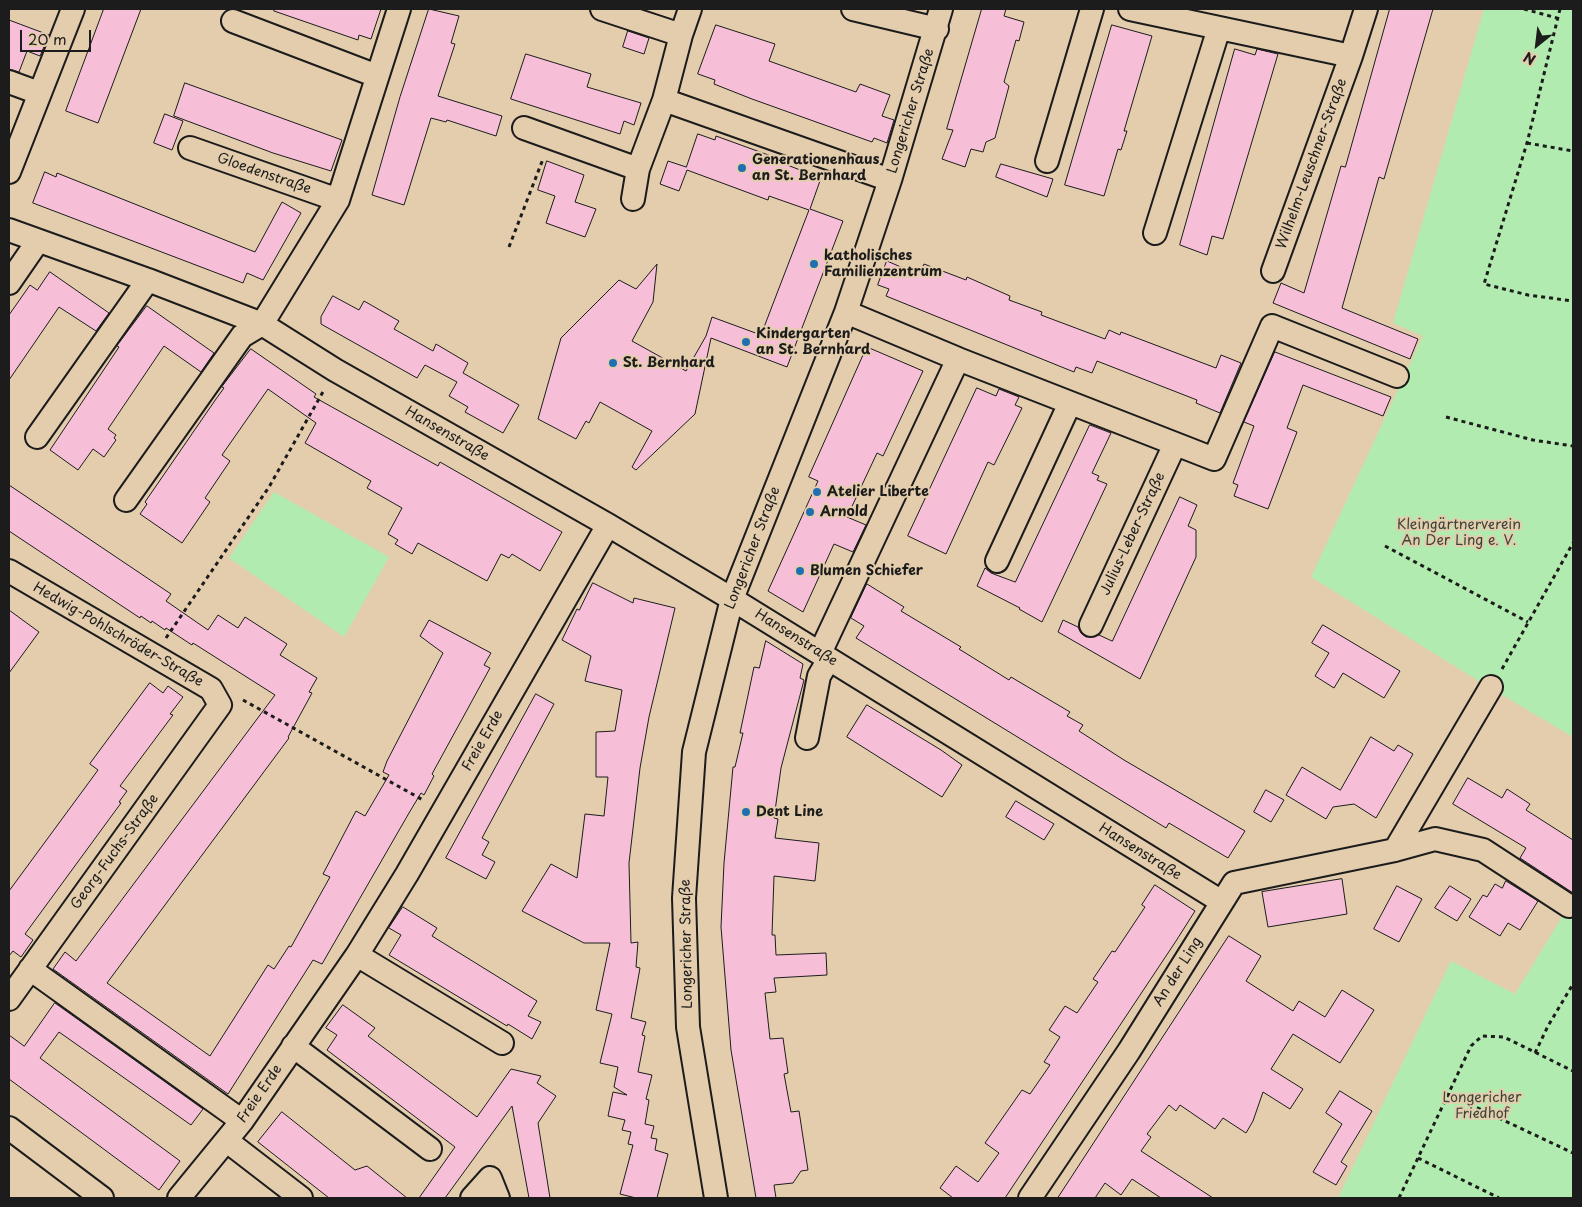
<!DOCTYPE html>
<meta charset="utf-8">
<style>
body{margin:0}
#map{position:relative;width:1582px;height:1207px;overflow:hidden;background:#e4cdad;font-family:"Playpen Sans",sans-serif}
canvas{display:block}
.frame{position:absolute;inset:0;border:10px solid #1c1c1c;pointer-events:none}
.north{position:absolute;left:1512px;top:20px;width:50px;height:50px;-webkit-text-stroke:4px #e4cdad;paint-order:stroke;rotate:209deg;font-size:14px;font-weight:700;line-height:20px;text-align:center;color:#1c1c1c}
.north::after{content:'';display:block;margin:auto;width:18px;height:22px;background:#1c1c1c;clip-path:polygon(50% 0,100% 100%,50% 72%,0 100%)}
.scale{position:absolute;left:20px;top:30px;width:71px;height:22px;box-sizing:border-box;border:2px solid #1c1c1c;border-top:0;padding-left:6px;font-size:15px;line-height:18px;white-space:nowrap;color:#1c1c1c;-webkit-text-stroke:4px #e4cdad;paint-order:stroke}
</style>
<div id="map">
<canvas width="1582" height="1207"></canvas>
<div class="frame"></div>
<div class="north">N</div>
<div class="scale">20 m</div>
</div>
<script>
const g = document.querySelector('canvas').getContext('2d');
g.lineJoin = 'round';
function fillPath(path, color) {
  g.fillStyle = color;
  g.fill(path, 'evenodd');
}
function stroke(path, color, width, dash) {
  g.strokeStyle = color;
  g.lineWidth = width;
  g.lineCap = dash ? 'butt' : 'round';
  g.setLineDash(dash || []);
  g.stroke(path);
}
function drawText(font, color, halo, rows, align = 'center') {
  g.font = font + ' "Playpen Sans",sans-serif';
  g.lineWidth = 4;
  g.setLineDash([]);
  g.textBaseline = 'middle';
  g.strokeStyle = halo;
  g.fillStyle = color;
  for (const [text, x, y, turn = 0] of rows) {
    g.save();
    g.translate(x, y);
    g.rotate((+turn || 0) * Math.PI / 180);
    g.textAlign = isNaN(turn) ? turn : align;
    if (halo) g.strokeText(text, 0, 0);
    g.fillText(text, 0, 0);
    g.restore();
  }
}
const green = new Path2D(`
 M1484,9h89v728l-96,-57 -166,-103 112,-241 -30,-13z
 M274,492l115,65 -45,80 -115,-79z
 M1573,899v299h-235l113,-237 64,33z`);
const building = new Path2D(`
 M104,9h37l-43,114 -32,-12z
 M275,9h106l-10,30 -12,-4 -1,5 -84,-29z
 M429,9l30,7 -8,27 4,1 -17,52 64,20 -6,20 -49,-16 -1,2 -15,-4 -27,87 -32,-10 28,-98z
 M982,9h24l-2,7 20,6 -5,19 -3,-1 -12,42 5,4 -14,52 -9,4 -3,10 -12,-3 -6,18 -23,-8 11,-29 -6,-1z
 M1390,9h43l-45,156 -4,14 -5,-2 -37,131 76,31 -8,20 -137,-56 8,-20 23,10 37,-127 4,1z
 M9,20l40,15 -9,21 -13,-5 -8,21 -10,-3z
 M716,25l59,19 -6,17 87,31 4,-8 30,11 -8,21 12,4 -7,23 -13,-5 -2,4 -120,-43 -38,-15 1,-4 -17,-6z
 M1112,25l40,11 -28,95h3l-6,19 -3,-1 -14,47 -39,-11z
 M628,31l21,7 -5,16 -21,-7z
 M1235,49l20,6 2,-6 21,5 -55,185 -11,-3 -5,19 -27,-10z
 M526,54l65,20 -4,13 54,16 -7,22 -10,-4 -4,13 -109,-35z
 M185,83l157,57 -11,31 -58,-18 -99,-37z
 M165,114l18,7 -11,29 -18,-7z
 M698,134l17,6 1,-4 66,24v3l39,15 -11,31 33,12 -56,146 -76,-29 -16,76 -59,56 -4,-3 20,-36 -52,-29 -11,21 -3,-2 -10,18 -38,-20 23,-81 58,-58 17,9 21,-25 -4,38 -21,39 54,30 20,-35 6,-19 49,18 48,-125 -40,-14 -1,4 -81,-30 -8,21 -19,-7 8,-23 18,6z
 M547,161l37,14 -9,27 21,7 -11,28 -39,-14 9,-27 -17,-6z
 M1001,164l52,15 -6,18 -51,-20z
 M45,172l11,5 1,-4 198,79 27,-50 19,11 -38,67 -16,-7 -4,10 -210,-80z
 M887,261l23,10 1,-4 10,4 3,-7 42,16 1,-3 43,19 -1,4 33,12 -1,3 64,24 4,-9 11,5 1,-3 95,36 5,-13 20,8 -21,50 -24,-10 1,-3 -100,-39 -5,12 -16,-6 -2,5 -188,-76 3,-7 -11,-4z
 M50,272l59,41 -13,18 -37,-24 -50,73v-65l21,-30 7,5z
 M333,296l26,14 5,-9 35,20 -5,8 39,22 3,-7 32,19 -5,10 56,32 -16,28 -38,-21 3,-5 -19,-11 8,-14 -32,-17 -8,13 -96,-54v-7z
 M147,306l67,47 -13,19 -37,-26 -56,83 8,6 -2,3 2,2 -12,17 -11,-8 -15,21 -28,-20 69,-103 -2,-1z
 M867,347l56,24 -40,85 -6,-3 -30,64 19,8 -13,27 -19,-8 -31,68 -35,-21 50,-110 -9,-4z
 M251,349l65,45 -2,3 124,69 2,-4 122,70 -22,39 -28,-17 -3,4 -8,-4 -14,27 -69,-38 -6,11 -17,-10 3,-4 -10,-6 14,-26 -35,-20 4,-7 -66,-38 11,-20 -48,-34 -46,66 8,6 -25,37 5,4 -28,41 -42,-29 7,-10 -2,-2 71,-103 8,-11 -2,-1z
 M1275,352l116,45 -8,19 -80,-31 -16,43 10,4 -29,77 -34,-13 4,-11 -5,-2 21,-57 -10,-4z
 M977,388l19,8 3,-7 20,8 -4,8 7,3 -28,57 -6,-3 -42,92 -38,-18z
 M1090,425l21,8 -19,40 7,3 -2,4 10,4 -65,138 -23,-13 1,-1 -43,-22 8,-18 6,5 24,9z
 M9,485l162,109 -5,7 42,29 10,-15 20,13 7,-11 42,27 -7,11 37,23 -8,14 3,1 -24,44 1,1 -182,245 103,73 58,-91 6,4 15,-23 2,1 39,-70 -7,-3 33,-63 9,5 24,-41 -6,-3 4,-11 56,-108 -23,-17 9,-16 62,33 -7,12 6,3 -58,106 2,2 -10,19 -3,-2 -12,20 -87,151 -9,-4 -85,134 -175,-125 12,-17 11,9 199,-266 -82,-52 -1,2 -26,-17 -1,2 -13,-9 -1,2 -10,-7 -1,2 -131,-87z
 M1180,497l17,8 -9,21 8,4v27l-56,122 -82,-47 5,-12 15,7 3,6 5,4 13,-2 13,6z
 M593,583l40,20 1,-5 41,10 -26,109 -9,51 -11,95 2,80 7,-1 -2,25 4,1 -9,50 15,4 -4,13 3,1 -7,36 14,3 -6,24 3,1 -4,24 9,2 -3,12 6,1 -2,11 13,4 -11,44h-21l-16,-4 13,-49 -5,-1 3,-12 -9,-2 3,-10 -17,-4 5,-24 14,3 -13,-8 4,-20 -18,-4 12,-49 -16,-4 14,-67h-26l-62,-32 29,-47 26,14 8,-64 19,2 4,-39h-12v-45l19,-1 7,-41 -37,-9 6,-25 -29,-16 15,-31 2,1z
 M867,584l37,23 -3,4 60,36 -2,2 50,31 2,-3 59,35 -3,4 16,9 -4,6 45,29 121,71 -17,27 -59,-35 -3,5 -310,-190 8,-12 -13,-8z
 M9,610l30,22 -30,41z
 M1323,625l77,46 -16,27 -41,-25 -9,15 -19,-12 14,-23 -17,-10z
 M766,641l37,23 -3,14 4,2 -23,88 -7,50 4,1 -3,19 44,5 -4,38 -41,-5 -2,59h3l1,20 50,-2 1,22 -53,3 2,14 -11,1 5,46 13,-1 5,35 -4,1 7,38 8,-1 9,59 -7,1 -8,12 -19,2 2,13h-20l-25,-148 -10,-123 3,-64 9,-96h2l8,-34h-3l14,-66 5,1z
 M150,683l13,10 5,-7 15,11 -13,17 3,1 -53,71 7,5 -8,11 2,1 -96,131 8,6 -12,17 -8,-6 -4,5v-65l89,-121 -8,-6z
 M536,694l18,10 -72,134 7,4 -7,13 13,7 -9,17 -40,-21z
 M867,705l74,45 21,15 -20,32 -95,-60z
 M1371,737l23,14 4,-6 15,9 -37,64 -22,-14 -21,3 -7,12 -40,-24 16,-28 38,23z
 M1468,778l34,20 5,-9 23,15 -4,6 47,30v53l-53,-35 6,-10 -73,-44z
 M1266,790l18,10 -13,22 -17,-10z
 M1016,801l38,23 -10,16 -38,-23z
 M1342,879l5,35 -79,13 -6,-35z
 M1506,881l32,20 -18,29 -12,-7 -8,13 -31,-19 14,-22 4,2 8,-13 7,4z
 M1155,885l40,26 -19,30 -171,257h-52l-13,-10 16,-22 22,16 21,-29 -14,-10 37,-53 8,4 20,-29 -6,-3 16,-25 -11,-7 16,-24 12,7 21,-31 -5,-3 19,-28 3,1 30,-45 -3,-2z
 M1397,886l25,13 -23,43 -25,-13z
 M1450,886l21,13 -14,22 -22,-13z
 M403,907l34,21 -5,8 105,65 -9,15 13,6 -9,17 -24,-15 -1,2 -118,-71 12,-20 -12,-7z
 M1229,936l32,20 -15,25 47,30 6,-10 26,16 17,-27 32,20 -34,53 -47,-29 -22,35 32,20 -13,20 -27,-17 -10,29 -7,12 -23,-15 -8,11 -35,-24 -4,6 -7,-6 -22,29 4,3 -10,14 72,47h-52l-29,-19 -11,16 -16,-12 -10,15h-37z
 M55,1003l148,106 -12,16 -132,-93 -19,26 140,103 -21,29 -150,-111v-44l15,11z
 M343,1005l32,23 -7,8 109,81 34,-48 30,7 -4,7 19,13 -18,27 12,75h-21l-17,-92 -67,92h-26l36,-51 -128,-97 10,-15 -11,-7z
 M1340,1091l32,20 -31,51 6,4 -11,19 -23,-13 29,-48 -16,-11z
 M282,1112l73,58 12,-4 40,32h-78l-71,-56z`);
const path = new Path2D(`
 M1524,9l33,9
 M1560,9l-33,134 -43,141 44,11 45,6
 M1527,143l46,8
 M509,247l34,-88
 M1446,417l87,23 40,6
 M1385,546l143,76
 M166,638l103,-151 55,-97
 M1502,669l71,-126
 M243,700l180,100
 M1535,1053l13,-27 25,-42
 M1448,1094l125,59
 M1418,1158l81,40
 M1399,1198l72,-152 11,-10 22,1 69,34`);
const minor = new Path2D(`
 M602,9l79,26 9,-26
 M853,9l84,20
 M1130,9l221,47
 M233,21l144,55
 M9,82l30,11
 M664,100l17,-65
 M524,128l114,41 26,-69 226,80
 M190,148l148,52
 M1047,161l45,-152
 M9,172l64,-163
 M633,199l5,-30
 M9,230l139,50 114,44 73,46 273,155 124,74 490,303
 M1155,233l64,-205
 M1273,271l78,-215 15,-47
 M9,283l29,-42
 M846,312l112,47 256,100 58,-133 125,50
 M37,437l111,-157
 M126,500l116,-164 20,-12 76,-124 61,-191
 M997,561l73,-158
 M9,571l202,118 9,16 -211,294
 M1091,625l84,-181
 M820,653l138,-294
 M807,738l12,-62 10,-17
 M1395,850l96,-163
 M357,955l145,88
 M30,969l212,152
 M293,1046l137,103
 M9,1128l93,70
 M227,1141l74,57
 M179,1198l63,-77 115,-166 50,-81 201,-349
 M472,1198l18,-20 8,20
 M716,1198l-28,-171 -4,-129 10,-146 38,-153 114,-287 44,-132 51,-171
 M1030,1198l99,-147 105,-168 161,-33 40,-11 48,11 86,56`);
const markers = [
 [742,168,5,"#1f6fb2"],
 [814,264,5,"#1f6fb2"],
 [746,342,5,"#1f6fb2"],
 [613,363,5,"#1f6fb2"],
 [817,492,5,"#1f6fb2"],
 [810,512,5,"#1f6fb2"],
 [800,571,5,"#1f6fb2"],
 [746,812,5,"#1f6fb2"]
];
const streetNames = [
 ["Longericher Straße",911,111,-73],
 ["Wilhelm-Leuschner-Straße",1312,164,-70],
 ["Gloedenstraße",264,174,19],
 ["Hansenstraße",447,434,30],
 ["Julius-Leber-Straße",1133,534,-65],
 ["Longericher Straße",753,548,-69],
 ["Hedwig-Pohlschröder-Straße",118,635,30],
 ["Hansenstraße",796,638,32],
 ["Freie Erde",483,741,-60],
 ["Georg-Fuchs-Straße",115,852,-54],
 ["Hansenstraße",1140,852,32],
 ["Longericher Straße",687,944,-91],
 ["An der Ling",1178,972,-58],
 ["Freie Erde",260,1094,-55]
];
const poiNames = [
 ["Generationenhaus",752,160],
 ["an St. Bernhard",752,176],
 ["katholisches",824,256],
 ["Familienzentrum",824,272],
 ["Kindergarten",756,334],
 ["an St. Bernhard",756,350],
 ["St. Bernhard",623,363],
 ["Atelier Liberte",827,492],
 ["Arnold",820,512],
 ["Blumen Schiefer",810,571],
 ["Dent Line",756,812]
];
const parkNames = [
 ["Kleingärtnerverein",1459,525],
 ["An Der Ling e. V.",1459,541],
 ["Longericher",1482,1098],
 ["Friedhof",1482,1114]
];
fillPath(green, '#b2ebaf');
fillPath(building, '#f6bfd7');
stroke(building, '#1c1c1c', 1);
stroke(minor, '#1c1c1c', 26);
stroke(path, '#1c1c1c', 3, [4, 4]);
stroke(minor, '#e4cdad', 22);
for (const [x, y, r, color] of markers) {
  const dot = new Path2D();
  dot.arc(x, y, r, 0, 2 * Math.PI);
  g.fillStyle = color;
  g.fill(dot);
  stroke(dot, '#e4cdad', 2);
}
drawText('14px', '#1c1c1c', '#e4cdad', streetNames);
drawText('bold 14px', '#1c1c1c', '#e4cdad', poiNames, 'left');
drawText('14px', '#3a4539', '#e4cdad', parkNames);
</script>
